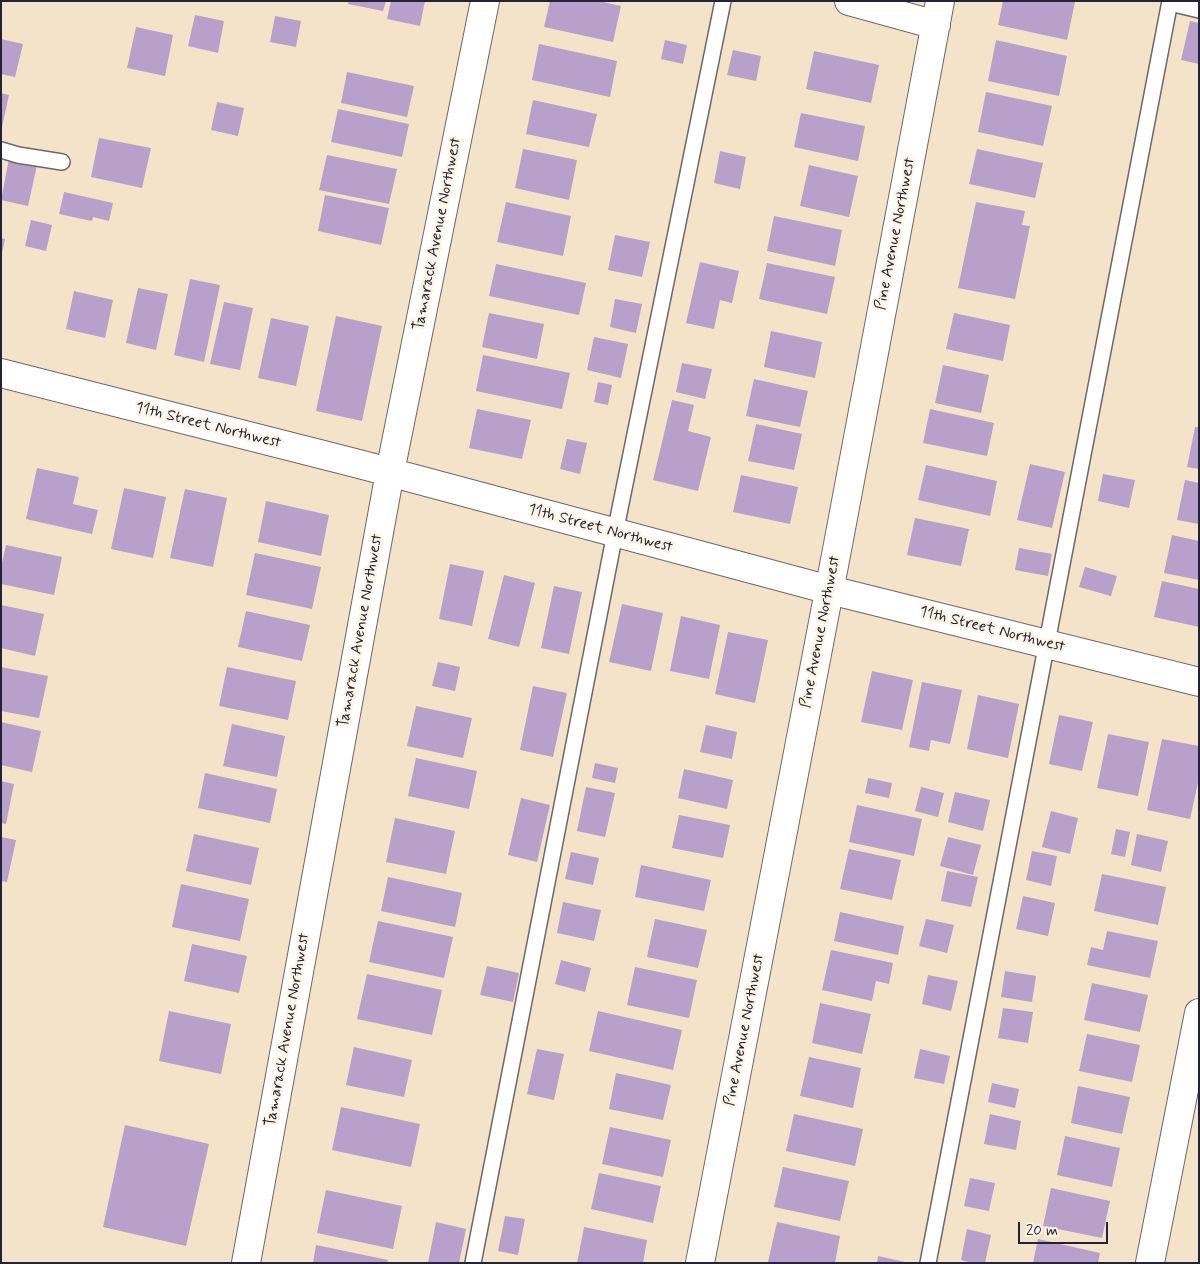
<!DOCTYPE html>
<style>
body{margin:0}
#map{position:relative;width:1200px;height:1264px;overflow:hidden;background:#f5e3c9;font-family:Mynerve,sans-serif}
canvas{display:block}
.frame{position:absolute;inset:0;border:2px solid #22223b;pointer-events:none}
.scale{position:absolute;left:1018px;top:1222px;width:90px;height:22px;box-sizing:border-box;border:2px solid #22223b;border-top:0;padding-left:6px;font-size:15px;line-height:18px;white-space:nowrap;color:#22223b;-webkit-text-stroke:4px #fcf5e5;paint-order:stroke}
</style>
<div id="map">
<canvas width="1200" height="1264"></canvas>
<div class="frame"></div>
<div class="scale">20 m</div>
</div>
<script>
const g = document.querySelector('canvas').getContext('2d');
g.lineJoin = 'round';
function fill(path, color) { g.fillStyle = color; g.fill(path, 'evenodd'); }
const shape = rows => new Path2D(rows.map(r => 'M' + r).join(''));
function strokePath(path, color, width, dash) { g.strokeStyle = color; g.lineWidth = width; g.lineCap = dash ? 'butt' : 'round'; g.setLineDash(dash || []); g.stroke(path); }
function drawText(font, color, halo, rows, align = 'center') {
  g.font = font + ' Mynerve,sans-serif'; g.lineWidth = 5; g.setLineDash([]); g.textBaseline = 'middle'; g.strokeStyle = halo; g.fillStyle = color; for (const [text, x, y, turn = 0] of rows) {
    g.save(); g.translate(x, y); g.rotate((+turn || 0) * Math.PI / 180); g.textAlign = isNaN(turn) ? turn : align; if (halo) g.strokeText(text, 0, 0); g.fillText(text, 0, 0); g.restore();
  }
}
fill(shape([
 [349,1,386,1,383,11,348,4],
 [391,1,425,1,420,26,387,19],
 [550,1,599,1,621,6,613,42,544,27],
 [1003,1,1075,2,1067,40,998,25],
 [195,15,224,21,218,53,188,46],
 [275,16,301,21,296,47,270,42],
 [1190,21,1199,23,1199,64,1181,60],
 [136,27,173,35,165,76,127,68],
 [1,39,23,44,15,77,1,74],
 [665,40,687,45,683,64,661,59],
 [996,40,1067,56,1059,96,988,81],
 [539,44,617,61,610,97,532,80],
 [733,50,761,56,756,81,727,75],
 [814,51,879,65,871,103,806,89],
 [347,72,414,86,407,117,341,103],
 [986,92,1052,106,1043,146,978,132],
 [1,93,9,95,2,127,1,127],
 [533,100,597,114,589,147,526,134],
 [217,102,244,108,238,136,211,130],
 [338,109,409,124,402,157,331,142],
 [801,113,865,126,858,161,794,147],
 [99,138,151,148,142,188,91,177],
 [523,149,577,160,569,200,515,188],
 [977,149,1043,163,1035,198,969,184],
 [720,151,746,157,740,189,714,183],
 [327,155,397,169,389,204,319,190],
 [9,159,37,165,28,206,1,200],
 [809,165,858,176,849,217,800,206],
 [64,192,113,203,109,221,93,217,92,221,59,214],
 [325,195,389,208,381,245,318,231],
 [506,202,571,216,563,256,497,242],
 [976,202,1025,211,1022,225,1030,226,1015,299,958,288],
 [774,216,842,230,835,266,767,251],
 [31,220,52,225,46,251,25,246],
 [615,235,650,242,642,277,608,270],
 [1,238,5,239,2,253,1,253],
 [700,262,739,271,732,303,720,300,714,329,686,323],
 [767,263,835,277,827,314,759,299],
 [496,264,586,283,579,315,489,296],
 [190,279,220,285,204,362,174,355],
 [138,288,168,294,156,350,126,343],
 [74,291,113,300,105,338,66,329],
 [615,299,642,304,636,333,610,327],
 [224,302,253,308,240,370,210,364],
 [489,313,544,324,537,359,482,347],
 [954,313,1010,325,1003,361,946,349],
 [336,316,382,326,362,421,316,411],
 [271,318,309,326,296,386,258,378],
 [771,331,822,342,815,378,764,367],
 [594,337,628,344,621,378,587,370],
 [483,355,570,373,562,409,476,391],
 [682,363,712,369,705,399,676,392],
 [943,365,989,375,981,413,935,403],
 [754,379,808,391,800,427,746,416],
 [598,382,612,385,608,405,594,402],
 [672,400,694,405,688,431,711,437,698,491,653,480],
 [477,409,531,420,522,459,469,448],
 [930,409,994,423,987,456,923,443],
 [756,424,802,434,794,470,748,461],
 [1195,427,1199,427,1199,469,1187,467],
 [567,439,587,443,580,474,560,469],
 [1030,464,1065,472,1052,528,1017,520],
 [926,465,997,481,990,516,918,500],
 [37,468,79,477,73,504,98,510,92,534,26,519],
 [1103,474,1135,480,1129,508,1098,501],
 [741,475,798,487,790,524,733,512],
 [1185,480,1199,483,1199,524,1177,520],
 [124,488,166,497,153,558,111,549],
 [185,489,227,498,213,567,170,558],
 [266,501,329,515,321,556,258,542],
 [915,518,969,529,961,566,907,555],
 [1172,535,1199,541,1199,580,1164,573],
 [6,545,62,557,54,595,1,584,1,567],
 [1019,548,1052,554,1048,576,1015,570],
 [255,553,321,567,312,609,246,595],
 [450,564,484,571,472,626,439,619],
 [1085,567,1117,576,1111,596,1079,587],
 [504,575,535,583,519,647,488,639],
 [1162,581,1199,589,1199,627,1154,617],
 [554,586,582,592,569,654,541,648],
 [622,604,663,613,651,671,609,662],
 [1,605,44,614,35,656,1,648],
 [246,611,310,625,302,661,238,647],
 [681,616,720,625,709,679,670,671],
 [728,632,768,640,755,703,715,694],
 [438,662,460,667,455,691,432,686],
 [1,667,48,676,39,718,1,711],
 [227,667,296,681,288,720,219,706],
 [872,671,913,680,902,730,861,722],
 [922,682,962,690,950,744,931,740,929,751,909,747],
 [533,686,567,693,553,757,520,750],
 [978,695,1019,704,1008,758,967,749],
 [416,706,472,718,463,758,407,746],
 [1059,715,1093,722,1082,771,1049,764],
 [1,722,41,731,32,772,1,765],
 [232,724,285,736,277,777,223,766],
 [706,725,737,732,732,759,700,752],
 [1108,734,1149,742,1138,796,1097,788],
 [1162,739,1199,746,1199,778,1190,819,1147,810],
 [416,758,477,771,469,809,408,796],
 [595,763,618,768,615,783,592,778],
 [684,769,733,780,727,809,678,798],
 [205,773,277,789,270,823,198,808],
 [868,778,892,783,889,798,865,793],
 [1,781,14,784,6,824,1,823],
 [586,787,615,793,605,837,577,831],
 [921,787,944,793,938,817,915,811],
 [955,792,990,800,983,831,948,822],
 [521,798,550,805,537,862,508,855],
 [857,805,922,819,914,856,849,842],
 [1051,811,1078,818,1070,854,1042,847],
 [679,815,730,825,723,858,672,848],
 [395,818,455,831,446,874,386,862],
 [1116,829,1130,832,1125,857,1111,854],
 [194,834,259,848,251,885,186,871],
 [1137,834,1168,841,1161,872,1131,865],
 [1,837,16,840,7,882,1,881],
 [948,837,981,845,973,875,940,866],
 [849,849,901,860,892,900,840,889],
 [1032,851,1057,856,1051,886,1026,880],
 [571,852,599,858,593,885,565,879],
 [641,865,711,880,704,911,635,897],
 [947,871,978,877,971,907,941,901],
 [1102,874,1166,887,1158,925,1094,911],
 [388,877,462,893,455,927,381,911],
 [181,884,249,899,240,941,172,927],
 [1023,896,1055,903,1048,936,1016,929],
 [563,902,601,910,594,941,557,933],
 [840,912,904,926,898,955,834,941],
 [655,919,707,930,698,968,647,957],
 [926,919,954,925,947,953,919,946],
 [378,921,453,937,444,978,369,962],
 [1107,931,1158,941,1150,978,1087,965,1091,947,1103,950],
 [192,944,247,956,239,993,184,981],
 [831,950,893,963,889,984,876,981,872,1001,822,990],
 [561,960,591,968,585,992,555,984],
 [487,966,519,973,513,1002,480,995],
 [635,967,697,980,689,1018,627,1005],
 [1005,971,1036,976,1032,1002,1001,997],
 [367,974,442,990,432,1035,357,1019],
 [928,975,958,981,951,1011,922,1004],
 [1092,983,1148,995,1140,1032,1084,1020],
 [820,1003,871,1014,862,1054,812,1043],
 [1003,1008,1033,1012,1028,1043,998,1038],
 [169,1011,231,1024,221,1074,159,1061],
 [598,1011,682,1030,673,1070,589,1051],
 [1087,1034,1140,1045,1132,1082,1079,1071],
 [354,1047,412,1060,404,1097,346,1085],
 [537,1049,564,1054,554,1100,527,1094],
 [920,1049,950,1056,944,1084,914,1078],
 [809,1057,861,1068,853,1108,800,1096],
 [616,1073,671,1085,663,1120,609,1109],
 [992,1083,1019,1089,1015,1108,988,1102],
 [1078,1086,1130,1097,1122,1134,1071,1123],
 [341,1107,420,1124,411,1167,332,1150],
 [794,1114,863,1129,855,1166,786,1151],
 [990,1114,1021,1121,1016,1150,984,1144],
 [125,1125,209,1144,186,1246,103,1227],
 [610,1127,671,1140,663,1177,602,1164],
 [1065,1136,1120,1148,1112,1187,1057,1175],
 [783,1167,849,1181,840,1221,774,1207],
 [599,1173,661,1186,653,1223,591,1209],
 [970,1178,995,1183,989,1211,964,1206],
 [1051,1188,1110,1201,1102,1238,1043,1226],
 [326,1190,402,1206,393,1249,317,1233],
 [505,1216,525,1219,518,1255,498,1251],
 [436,1222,466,1229,459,1263,428,1263],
 [777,1222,840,1236,835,1263,768,1262],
 [584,1227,647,1240,643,1263,577,1263],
 [967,1229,991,1235,985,1263,973,1263,961,1260],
 [1038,1239,1100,1253,1098,1263,1033,1263],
 [316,1245,388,1260,387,1263,313,1263],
 [878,1256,905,1262,905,1263,877,1263]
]), '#b8a0ca');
const service = shape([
 [1170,3,1199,10],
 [1,150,18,155,62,162],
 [473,1263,615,533,723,1],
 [928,1263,1170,1]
]);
const minor = shape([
 [849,1,936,25],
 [1,373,359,464,830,590,1199,682],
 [246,1263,390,472,485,1],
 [700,1263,836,555,940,1],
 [1150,1263,1199,1013]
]);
strokePath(service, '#6c666d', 18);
strokePath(minor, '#6c666d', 30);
strokePath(service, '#fff', 15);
strokePath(minor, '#fff', 28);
drawText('16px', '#22223b', '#fcf5e5', [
 ["Tamarack Avenue Northwest",438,234,-79],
 ["Pine Avenue Northwest",896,234,-79],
 ["11th Street Northwest",208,426,14],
 ["11th Street Northwest",600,529,15],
 ["11th Street Northwest",992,630,14],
 ["Tamarack Avenue Northwest",361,631,-80],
 ["Pine Avenue Northwest",821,632,-79],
 ["Tamarack Avenue Northwest",288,1030,-80],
 ["Pine Avenue Northwest",745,1030,-79]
]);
</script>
